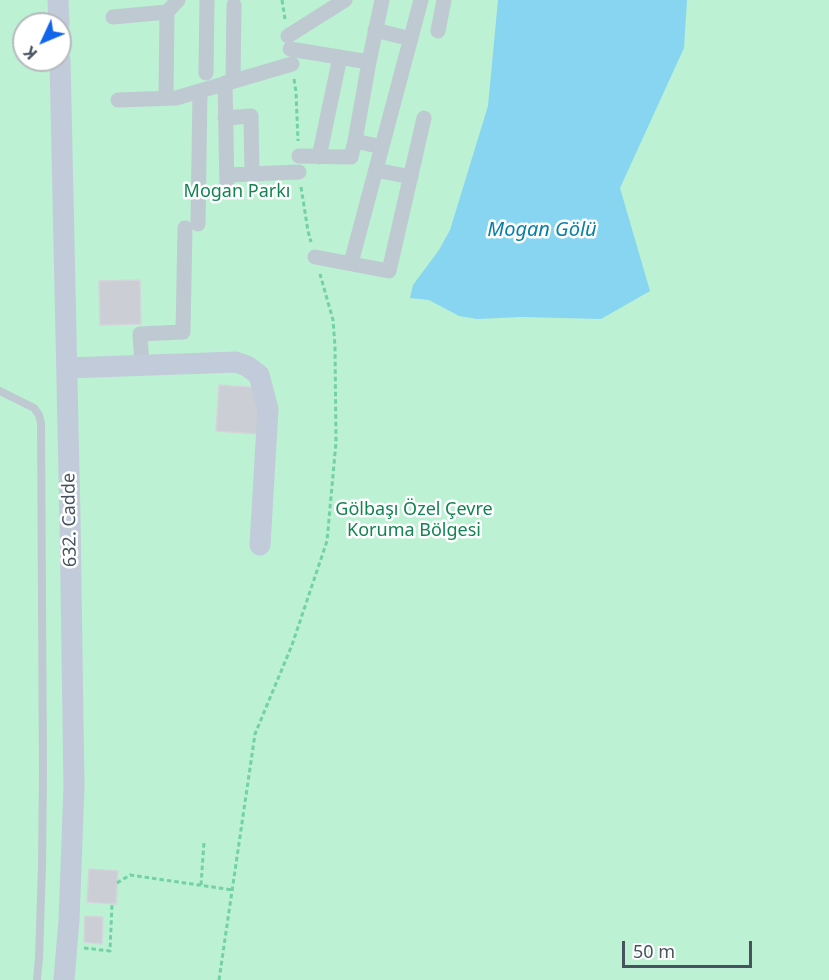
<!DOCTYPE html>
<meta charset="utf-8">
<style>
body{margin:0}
#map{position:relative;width:829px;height:980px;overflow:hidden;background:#f2efef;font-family:"Noto Sans",sans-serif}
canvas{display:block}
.north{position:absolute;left:12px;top:12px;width:60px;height:60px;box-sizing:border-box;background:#fff;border:2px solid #b5babf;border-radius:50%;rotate:226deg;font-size:16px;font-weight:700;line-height:24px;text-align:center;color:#46525e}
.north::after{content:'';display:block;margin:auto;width:21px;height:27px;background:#1065eb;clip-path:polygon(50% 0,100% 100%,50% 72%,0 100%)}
.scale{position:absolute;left:622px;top:941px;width:130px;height:27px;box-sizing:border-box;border:3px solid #46525e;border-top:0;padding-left:8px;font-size:18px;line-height:21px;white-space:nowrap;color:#46525e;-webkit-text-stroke:4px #fff;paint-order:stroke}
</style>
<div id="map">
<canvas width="829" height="980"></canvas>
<div class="north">K</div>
<div class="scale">50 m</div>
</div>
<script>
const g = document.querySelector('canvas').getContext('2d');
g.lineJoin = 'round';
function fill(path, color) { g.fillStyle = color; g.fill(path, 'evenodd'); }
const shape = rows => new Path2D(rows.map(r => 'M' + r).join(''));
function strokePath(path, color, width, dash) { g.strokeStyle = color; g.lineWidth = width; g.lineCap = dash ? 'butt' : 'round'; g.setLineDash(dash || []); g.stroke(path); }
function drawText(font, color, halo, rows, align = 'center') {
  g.font = font + ' "Noto Sans",sans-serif'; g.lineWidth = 5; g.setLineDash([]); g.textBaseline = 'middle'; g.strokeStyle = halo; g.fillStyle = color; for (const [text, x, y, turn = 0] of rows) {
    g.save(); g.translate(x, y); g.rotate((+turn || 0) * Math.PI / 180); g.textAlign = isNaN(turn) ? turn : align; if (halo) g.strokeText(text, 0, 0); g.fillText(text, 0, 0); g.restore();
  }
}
fill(shape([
 [0,0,829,0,829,980,0,980],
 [24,24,60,24,60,60,24,60]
]), '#bcf1d3');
fill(shape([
 [498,0,687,0,684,48,620,188,650,291,601,319,522,317,477,319,459,316,429,300,410,298,413,285,439,250,450,230,488,106]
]), '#87d5f0');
const building = shape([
 [140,280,141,324,100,325,99,281,140,280],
 [219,385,262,388,259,434,216,431,219,385],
 [89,869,118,871,116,904,87,902,89,869],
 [85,916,103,917,102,944,84,942,85,916]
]);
fill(building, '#cbced4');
strokePath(building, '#d3d5db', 1.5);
strokePath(shape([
 [282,0,285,19],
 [294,79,296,92,298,141],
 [301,187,308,231,311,242],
 [117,883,130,875,233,890],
 [201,885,204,842],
 [84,948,110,951,112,904],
 [219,980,255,734,292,645,327,541,336,442,335,347,333,320,320,274]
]), '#72d1a7', 3, [4.5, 3]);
strokePath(shape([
 [0,391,34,408,39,415,41,423,43,773,42,867,39,958,37,980]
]), '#bfc9d2', 8);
strokePath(shape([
 [113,17,167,12,178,0],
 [375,30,411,39],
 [438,31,444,0],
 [288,36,345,0],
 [290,49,369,62,382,0],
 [206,73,207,0],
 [233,81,234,5],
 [225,83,227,190],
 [166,98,167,12],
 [118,100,176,98,292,64],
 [225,118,251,116,252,174],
 [355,141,369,62],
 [299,156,351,157,355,141,382,147],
 [319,157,340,57],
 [376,170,411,177],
 [227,175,299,172],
 [198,224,200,91],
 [315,257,389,271,424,118],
 [351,263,421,0],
 [142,366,140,334,183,332,185,228]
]), '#bfc9d2', 15);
strokePath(shape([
 [58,0,59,24],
 [60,60,70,518,74,787,69,920,64,980],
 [67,368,236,362,247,366,259,375,268,409,260,545]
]), '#c1cbd9', 21);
drawText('18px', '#128451', '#fff', [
 ["Mogan Parkı",237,192],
 ["Gölbaşı Özel Çevre",414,510],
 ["Koruma Bölgesi",414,531]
]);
drawText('18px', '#46525e', '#fff', [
 ["632. Cadde",70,520,-91]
]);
drawText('italic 20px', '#067faa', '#fff', [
 ["Mogan Gölü",542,230]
]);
</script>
